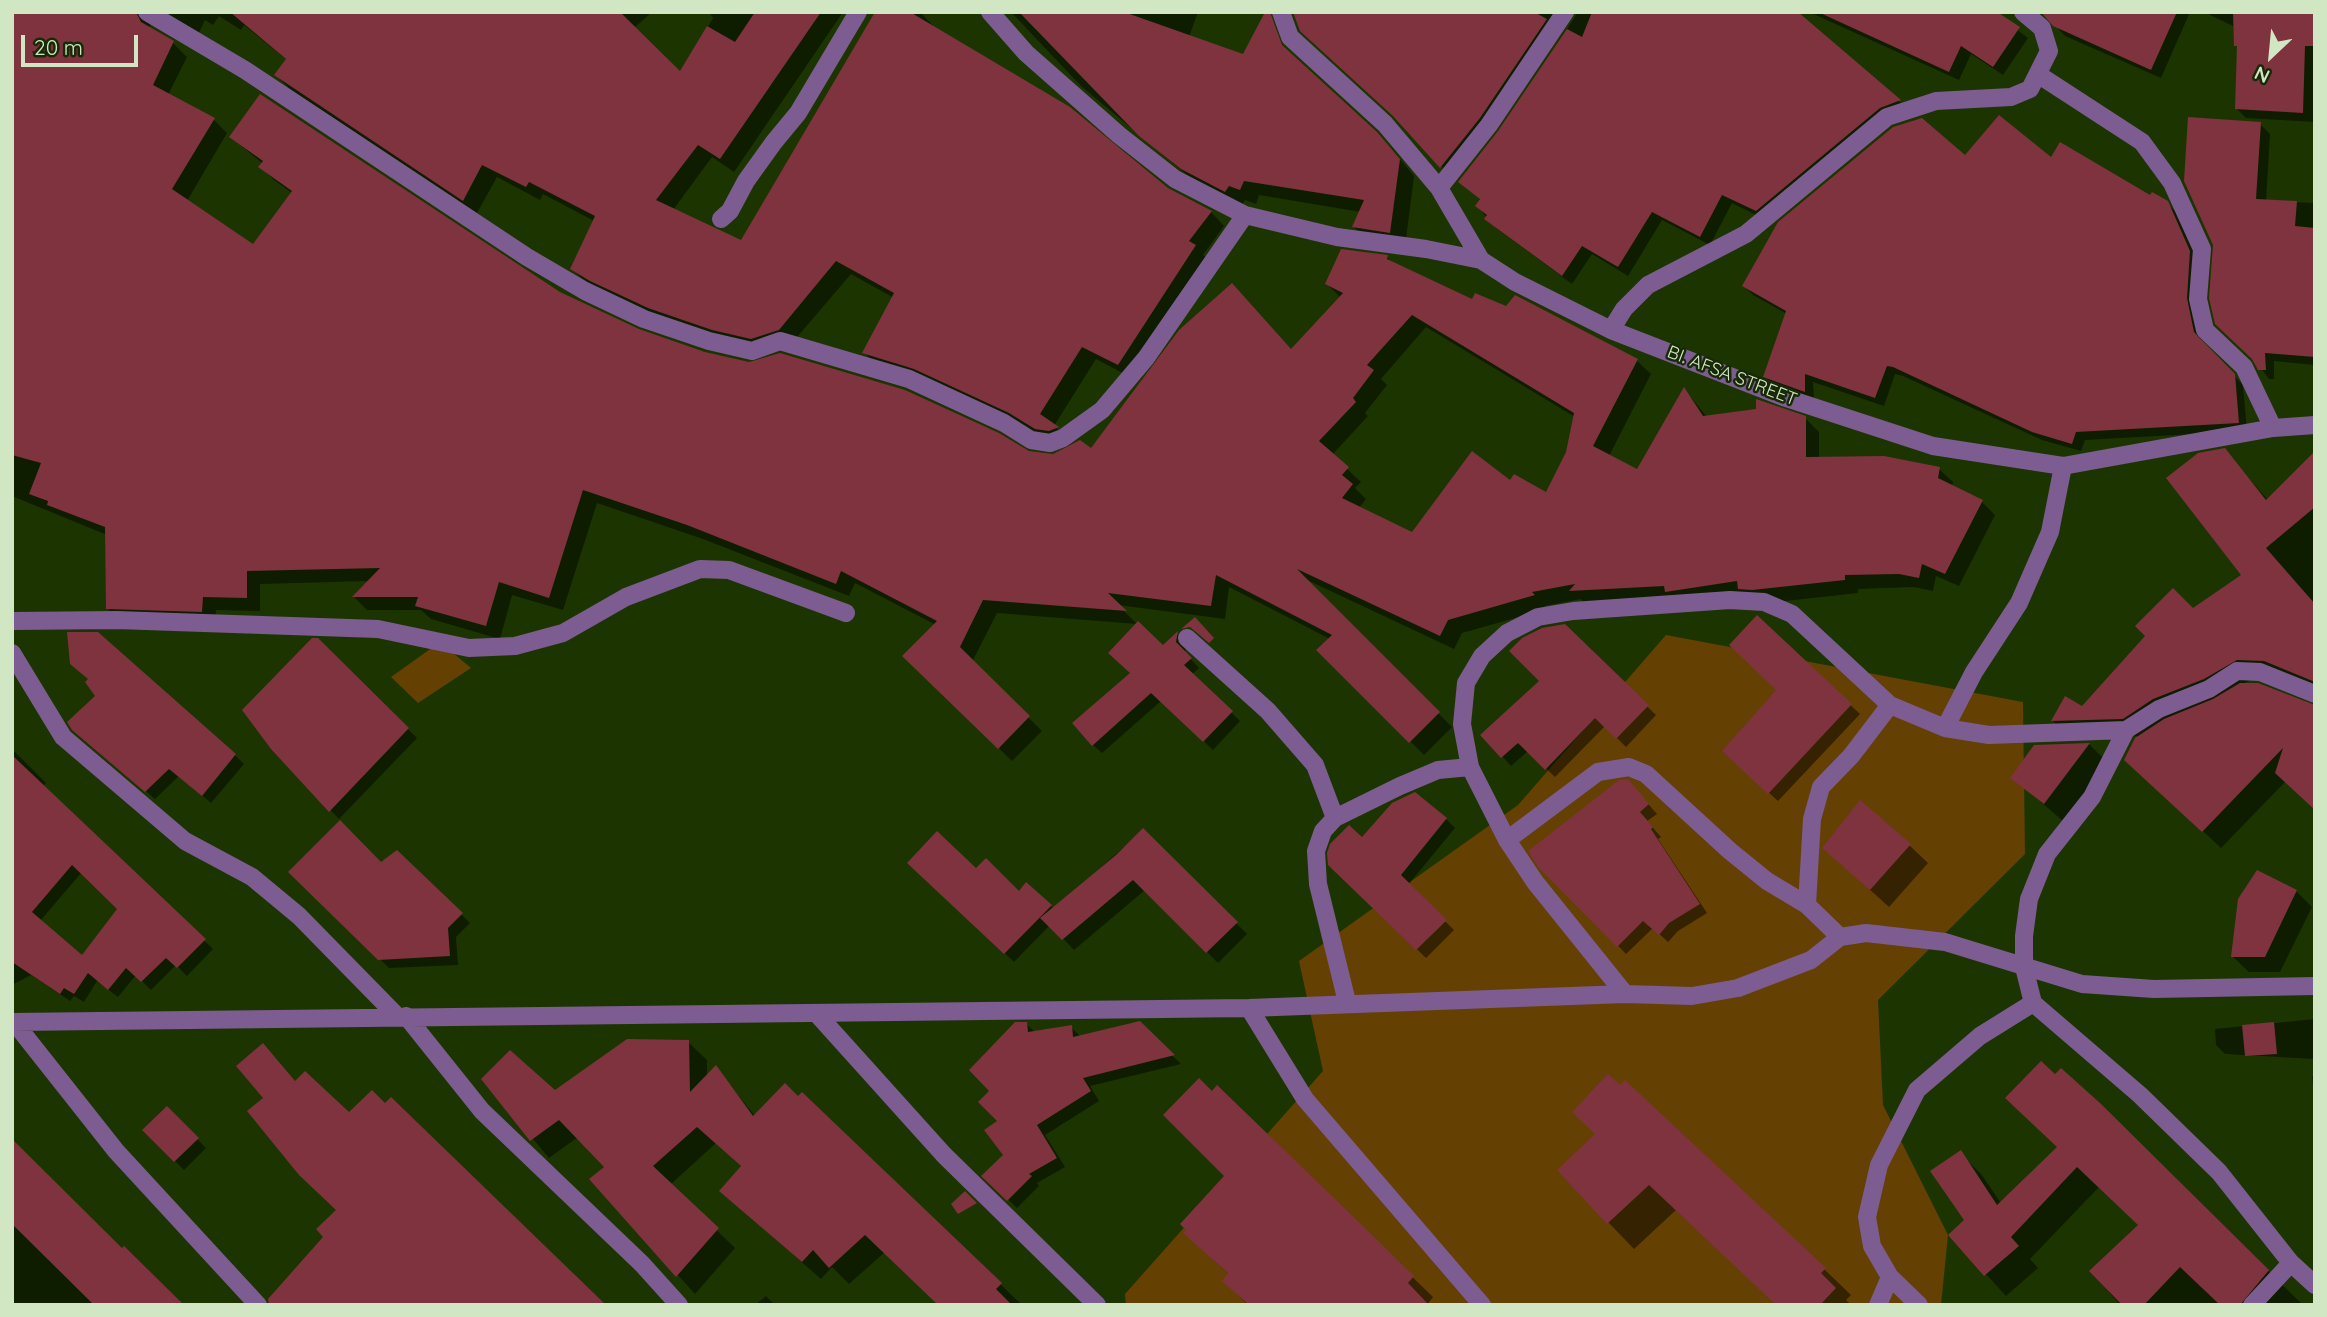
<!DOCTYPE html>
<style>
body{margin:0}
#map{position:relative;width:2327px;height:1317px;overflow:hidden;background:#1c3500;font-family:Quicksand,sans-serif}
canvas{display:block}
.frame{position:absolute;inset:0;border:14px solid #d1e6c3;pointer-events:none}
.north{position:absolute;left:2236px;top:21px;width:70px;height:70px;-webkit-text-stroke:5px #172906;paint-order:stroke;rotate:206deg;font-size:19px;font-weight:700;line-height:28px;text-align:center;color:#d1e6c3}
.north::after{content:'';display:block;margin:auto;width:24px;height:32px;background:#d1e6c3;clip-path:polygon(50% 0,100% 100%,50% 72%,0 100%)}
.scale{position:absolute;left:21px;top:35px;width:117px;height:32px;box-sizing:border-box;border:4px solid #d1e6c3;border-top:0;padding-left:9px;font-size:21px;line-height:24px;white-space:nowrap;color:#d1e6c3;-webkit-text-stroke:5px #172906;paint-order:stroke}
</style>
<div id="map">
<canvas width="2327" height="1317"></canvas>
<div class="frame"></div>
<div class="north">N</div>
<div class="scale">20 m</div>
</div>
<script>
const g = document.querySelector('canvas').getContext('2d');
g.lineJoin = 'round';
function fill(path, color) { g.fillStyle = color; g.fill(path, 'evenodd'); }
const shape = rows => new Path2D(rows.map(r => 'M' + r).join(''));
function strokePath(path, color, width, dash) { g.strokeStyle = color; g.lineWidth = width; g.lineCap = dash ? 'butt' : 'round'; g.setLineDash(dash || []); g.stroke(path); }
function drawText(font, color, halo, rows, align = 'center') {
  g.font = font + ' Quicksand,sans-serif'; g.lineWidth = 5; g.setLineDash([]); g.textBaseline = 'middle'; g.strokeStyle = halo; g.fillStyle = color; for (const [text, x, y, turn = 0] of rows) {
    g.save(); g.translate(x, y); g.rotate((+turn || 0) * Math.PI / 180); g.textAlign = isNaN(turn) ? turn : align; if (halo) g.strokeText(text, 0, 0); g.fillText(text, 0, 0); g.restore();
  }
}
fill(shape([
 [1666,635,2023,702,2025,854,1878,1000,1883,1105,1948,1235,1941,1305,1126,1305,1125,1294,1323,1071,1299,961,1518,805],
 [440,642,471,668,418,703,391,677]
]), '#644003');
fill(shape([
 [12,12,652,12,634,28,680,74,713,18,709,12,843,12,734,172,712,157,673,210,742,242,877,12,920,12,938,31,1167,189,1211,212,1224,226,1203,255,1209,260,1132,378,1096,359,1054,426,1071,441,1063,444,878,367,865,353,894,298,851,274,792,343,766,352,664,322,586,282,572,269,594,221,543,194,540,200,497,177,477,213,290,89,276,75,287,60,244,25,241,30,219,16,213,25,205,20,199,33,150,21,150,28,173,43,187,57,168,95,214,120,227,133,187,201,253,246,292,193,274,180,261,167,263,164,231,137,638,331,1025,452,1049,456,1092,450,1292,351,1341,298,1327,284,1387,257,1393,264,1473,301,1637,361,1651,374,1609,456,1638,472,1685,390,1707,417,1805,418,1819,432,1819,458,1939,469,1953,482,1952,487,1982,502,1995,515,1959,586,1936,576,1933,591,1914,587,1858,589,1858,593,1767,603,1585,604,1581,599,1544,606,1547,609,1462,633,1454,649,1305,579,1452,727,1424,755,1319,650,1330,639,1229,587,1225,619,1118,605,1137,624,997,613,972,662,1042,731,1012,761,905,656,936,625,855,583,849,596,703,539,597,503,563,610,512,595,500,639,431,619,421,610,367,610,354,597,369,581,260,584,260,611,216,610,215,625,121,622,107,608,107,535,12,496],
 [1426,327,1575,417,1568,452,1547,495,1511,483,1413,534,1359,508,1366,499,1355,488,1361,482,1332,455,1368,416,1365,413,1387,385,1381,379],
 [1011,12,1198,12,1189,37,1392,149,1414,176,1405,247,1369,242,1354,227,1361,212,1259,195,1256,204,1245,200,1241,206,1198,184,1081,86],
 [1295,12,1570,12,1451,176],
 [1578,12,1797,12,1909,110,1766,220,1732,203,1710,245,1662,220,1628,276,1592,254,1572,284,1496,228,1477,206,1500,132],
 [1809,12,1994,12,2028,38,2003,75,1971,54,1959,80],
 [2043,12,2190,12,2161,78,2065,36],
 [2204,12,2315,12,2315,122,2246,118,2237,109,2239,49,2236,45,2235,27],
 [2260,124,2270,134,2266,201,2315,203,2315,365,2274,361,2274,379,2269,379,2254,359,2217,323],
 [1965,157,2052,160,2167,203,2176,212,2199,261,2195,309,2202,343,2243,385,2247,431,2085,440,2081,451,2042,440,1903,376,1895,374,1884,406,1813,382,1814,400,1774,385,1765,377,1787,314,1753,295,1744,286],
 [2224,450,2268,500,2315,453,2315,691,2256,677,2243,684,2311,707,2286,781,2221,848,2126,759,2138,736,2071,739,2053,721,2065,698,2082,708,2193,610,2243,575],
 [1757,617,1860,714,1778,801,1733,760,1779,690],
 [1564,626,1656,715,1626,747,1605,726,1555,777,1528,751,1511,766,1483,735,1541,681],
 [1178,634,1186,642,1185,653,1199,668,1192,674,1240,721,1213,750,1161,701,1102,753,1093,745,1163,647],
 [318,640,417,738,339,819,272,748],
 [89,680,235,755,244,764,211,803,179,776,155,799,83,738,97,696],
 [2089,744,2107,762,2063,821,2012,777,2035,746],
 [12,749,46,783,43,786,213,949,187,976,176,965,151,990,136,975,118,997,97,981,84,1002,74,996,70,1001,31,975,12,985],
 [82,872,119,909,82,957,40,921],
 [1628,781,1657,814,1647,821,1661,837,1658,839,1707,913,1678,931,1668,942,1653,928,1626,954,1540,865],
 [1446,819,1455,828,1408,885,1454,930,1426,958,1330,864,1362,840],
 [1143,830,1247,934,1218,963,1145,890,1074,950,1050,925,1014,962,910,863,976,871,1019,893,1026,885,1054,909],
 [1909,845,1928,863,1889,907,1824,848],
 [397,852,470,923,456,937,458,965,389,968,291,872,381,865],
 [2296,891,2312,907,2280,972,2249,972,2233,957,2241,896],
 [2315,1019,2315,1059,2225,1054,2216,1045,2215,1029],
 [1139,1023,1181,1064,1090,1086,1099,1101,1045,1135,1065,1167,1037,1183,1039,1186,1017,1208,984,1176,1006,1155,992,1091,1026,1024,1035,1032,1071,1027,1080,1036],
 [688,1042,707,1060,707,1077,716,1068,755,1116,839,1129,1022,1305,940,1305,885,1252,849,1284,832,1267,821,1279,721,1191,742,1167,716,1143,670,1185,735,1248,695,1294,592,1180,606,1167,578,1137,549,1158,483,1079,555,1092],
 [2061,1070,2303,1305,2120,1305,2091,1271,2140,1226,2099,1187,2030,1259,2038,1268,2006,1296,1950,1235,1967,1220,1960,1153,1981,1174,2001,1203,2059,1147,2055,1077],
 [2312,1076,2315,1077,2315,1102],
 [1217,1088,1433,1297,1427,1305,1248,1305,1224,1281,1230,1275,1185,1233,1226,1176,1212,1094],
 [167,1108,206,1148,184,1170,144,1130],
 [1597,1134,1772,1219,1851,1295,1846,1300,1851,1305,1778,1305,1676,1210,1634,1249,1608,1222],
 [12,1142,181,1305,12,1305],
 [766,1296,775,1305,755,1305]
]), '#0007');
fill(shape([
 [12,12,136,12,141,22,174,41,153,85,215,118,172,189,253,244,292,191,258,167,263,161,229,137,260,94,560,292,639,329,705,352,749,362,780,353,905,390,999,433,1029,451,1053,454,1080,440,1091,448,1179,330,1232,283,1291,349,1343,293,1325,284,1341,249,1388,255,1387,259,1472,299,1475,293,1506,306,1515,295,1638,359,1593,446,1637,469,1684,387,1703,416,1756,409,1756,399,1806,416,1806,457,1884,456,1940,467,1938,478,1983,500,1945,574,1922,564,1919,578,1899,574,1845,575,1845,580,1752,590,1738,589,1737,581,1665,592,1664,586,1569,591,1575,584,1532,592,1535,595,1448,620,1440,636,1297,569,1440,712,1409,743,1316,650,1332,635,1216,575,1211,606,1108,593,1127,611,983,600,960,647,1030,716,998,749,902,656,937,621,841,571,836,584,687,525,583,490,549,598,499,582,486,626,415,606,418,597,352,597,380,568,247,571,247,598,203,597,202,612,106,609,105,527,47,505,48,501,29,494,41,463,12,455],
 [1412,315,1574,413,1566,452,1546,492,1514,474,1510,480,1472,451,1412,532,1342,498,1353,484,1342,475,1349,467,1319,441,1356,402,1353,398,1374,370,1367,365],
 [230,12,620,12,680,71,707,26,735,42,755,12,821,12,720,159,698,145,656,200,741,240,875,12,910,12,1070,107,1168,188,1212,211,1189,241,1196,245,1118,365,1082,347,1040,414,1059,427,1049,431,1035,429,1009,413,914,369,862,353,894,293,836,261,779,330,751,339,712,330,648,308,590,281,570,269,595,216,529,182,526,187,482,165,463,201,274,75,286,59],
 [1019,12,1124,12,1243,54,1265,12,1270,12,1282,45,1377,132,1400,159,1390,233,1352,227,1364,200,1244,181,1240,190,1229,186,1225,192,1181,169,1139,136],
 [1293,12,1534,12,1547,19,1480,118,1440,168,1393,116,1300,31],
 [1592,12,1798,12,1901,100,1880,108,1756,211,1722,195,1700,237,1652,212,1618,267,1582,246,1562,276,1484,219,1487,215,1475,206,1480,199,1458,182,1498,131,1567,29,1582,37],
 [1818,12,1997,12,2020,27,1993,67,1961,46,1949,72],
 [2041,12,2177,12,2151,70,2053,26],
 [2233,12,2315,12,2315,46,2305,46,2303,113,2235,109,2237,46,2234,46],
 [1999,115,2051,157,2060,142,2150,195,2152,192,2168,201,2190,251,2187,298,2194,332,2235,374,2239,423,2076,432,2072,444,2032,432,1893,367,1887,366,1875,398,1805,374,1805,392,1763,377,1786,311,1742,286,1778,222,1893,127,1922,118,1965,155],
 [2188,117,2261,122,2256,199,2297,201,2295,226,2315,228,2315,357,2265,353,2266,370,2258,370,2252,359,2215,324,2209,298,2213,245,2184,181],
 [2225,448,2266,500,2315,451,2315,507,2266,548,2315,604,2315,682,2264,661,2237,660,2204,679,2153,699,2123,719,2051,721,2065,696,2082,706,2145,636,2135,626,2173,588,2193,608,2241,575,2166,478,2198,453],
 [1757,615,1852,704,1768,794,1722,751,1776,690,1729,645],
 [1195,617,1214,638,1209,643,1190,627,1181,629],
 [1138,621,1163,645,1178,631,1176,642,1192,658,1184,665,1233,711,1203,742,1151,693,1092,746,1072,723,1130,673,1108,653],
 [1565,624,1649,705,1616,739,1595,718,1545,770,1518,743,1501,758,1480,735,1539,681,1509,651,1522,638,1542,628],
 [67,632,98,632,236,754,202,796,169,769,145,792,72,730,67,722,95,696,85,682,88,679,70,664],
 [312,638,318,638,409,728,329,812,271,749,242,710],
 [2240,683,2258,683,2315,705,2315,810,2275,773,2283,748,2202,832,2124,760,2135,738,2164,719,2213,699],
 [2090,743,2044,804,2010,778,2034,745],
 [12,755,206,939,177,968,166,958,141,982,126,968,108,990,88,973,74,994,64,988,60,994,12,962],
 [72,865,117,909,82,955,32,912],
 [1628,779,1649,804,1640,812,1653,827,1651,829,1700,904,1669,923,1659,935,1643,921,1617,947,1538,867,1528,851,1619,780],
 [1415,792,1447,818,1401,875,1447,920,1416,950,1328,865,1327,853,1330,844,1349,825,1362,837,1392,803],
 [1860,800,1911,844,1870,890,1822,848],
 [340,820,381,862,397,850,463,913,448,928,450,956,378,960,288,872],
 [1143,828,1238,922,1206,953,1133,880,1062,940,1040,918,1116,855],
 [937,831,976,868,986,858,1019,891,1026,882,1052,905,1004,954,907,863],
 [2257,870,2297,890,2265,957,2231,957,2238,899],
 [1140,1021,1175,1055,1083,1078,1091,1091,1037,1125,1057,1158,1029,1174,1032,1176,1007,1201,981,1176,1003,1155,984,1130,997,1121,978,1102,989,1091,969,1070,1015,1022,1027,1022,1028,1032,1072,1025,1073,1037],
 [2274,1022,2277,1054,2245,1056,2242,1025],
 [627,1039,689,1040,690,1092,716,1065,753,1116,785,1083,798,1096,802,1092,1002,1283,996,1289,1012,1305,938,1305,865,1235,829,1268,813,1250,802,1262,719,1191,741,1166,697,1127,653,1166,719,1228,676,1277,589,1179,604,1167,559,1120,530,1141,481,1079,510,1050,555,1090],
 [263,1043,295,1081,305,1071,349,1112,372,1090,385,1103,391,1097,606,1305,269,1305,268,1299,323,1237,316,1229,336,1210,299,1175,247,1111,263,1098,236,1066],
 [2041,1061,2055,1074,2061,1068,2101,1104,2269,1270,2240,1305,2220,1305,2180,1267,2144,1305,2122,1305,2089,1271,2138,1225,2077,1167,2011,1237,2019,1246,1984,1276,1948,1235,1964,1220,1930,1171,1961,1150,1997,1205,2057,1147,2005,1098],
 [1608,1074,1620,1085,1625,1080,1826,1268,1821,1273,1836,1288,1820,1305,1776,1305,1649,1185,1607,1224,1557,1170,1595,1134,1572,1112],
 [1199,1078,1212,1091,1217,1085,1365,1228,1414,1276,1408,1283,1429,1305,1249,1305,1222,1281,1228,1273,1183,1233,1186,1230,1180,1224,1224,1176,1163,1115],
 [167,1106,199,1138,174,1162,142,1130],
 [12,1139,122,1248,124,1246,184,1305,94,1305,12,1224],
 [965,1191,977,1203,958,1214,951,1204]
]), '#7e333f');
strokePath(shape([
 [147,12,245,70,527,257,585,291,644,319,709,341,752,351,780,341,909,379,1004,423,1031,440,1050,443,1063,438,1102,410,1146,358,1245,215],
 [990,12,1026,53,1119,135,1175,179,1245,215,1337,237,1426,249,1481,260],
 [1281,12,1290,37,1385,124,1439,188,1481,260,1515,282,1611,330,1786,398,1933,446,2063,466,2273,428,2315,425],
 [2039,75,2142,142,2172,183,2202,249,2198,299,2205,330,2244,367,2273,428],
 [1439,188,1489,125,1565,12],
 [721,219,730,211,746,181,774,142,798,113,858,12],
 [1611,330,1624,309,1648,285,1746,234,1887,117,1936,101,2011,97,2030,89,2049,51,2042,28,2023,12],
 [12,621,117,620,378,629,469,648,515,646,563,633,626,597,700,569,729,570,846,613],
 [1187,638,1268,711,1315,765,1335,818],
 [12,653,63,737,185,841,252,877,299,916,398,1017],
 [2315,694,2260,672,2237,671,2209,689,2159,709,2126,730,2092,797,2047,854,2029,899,2024,936,2024,967,2033,1003,2140,1095,2219,1172,2291,1263,2315,1285],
 [1945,728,1974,672,2019,603,2050,532,2063,466],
 [1507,840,1598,772,1629,767,1646,774,1730,851,1767,881,1807,905,1840,937],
 [1807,905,1812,819,1821,787,1851,756,1890,705],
 [1625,994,1535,882,1507,840,1470,767,1462,724,1466,683,1482,656,1507,633,1538,617,1573,611,1730,600,1764,602,1792,614,1890,705,1945,728,1989,735,2126,730],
 [1347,1002,1318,884,1316,851,1323,831,1335,818,1400,786,1438,770,1470,767],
 [1249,1008,1305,1099,1482,1305],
 [817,1014,944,1155,1097,1305],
 [406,1016,482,1111,642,1264,679,1305],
 [12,1022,1249,1008,1625,994,1692,996,1738,988,1811,960,1840,937,1866,933,1945,942,2082,984,2154,989,2315,986],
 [14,1022,116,1151,258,1305],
 [1878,1305,1890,1277],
 [1919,1305,1890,1277,1872,1246,1867,1217,1879,1165,1917,1090,1980,1036,2033,1003],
 [2252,1305,2291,1263]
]), '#7d5c91', 18);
drawText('18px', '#d1e6c3', '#172906', [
 ["BI. AFSA STREET",1732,376,21]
]);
</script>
